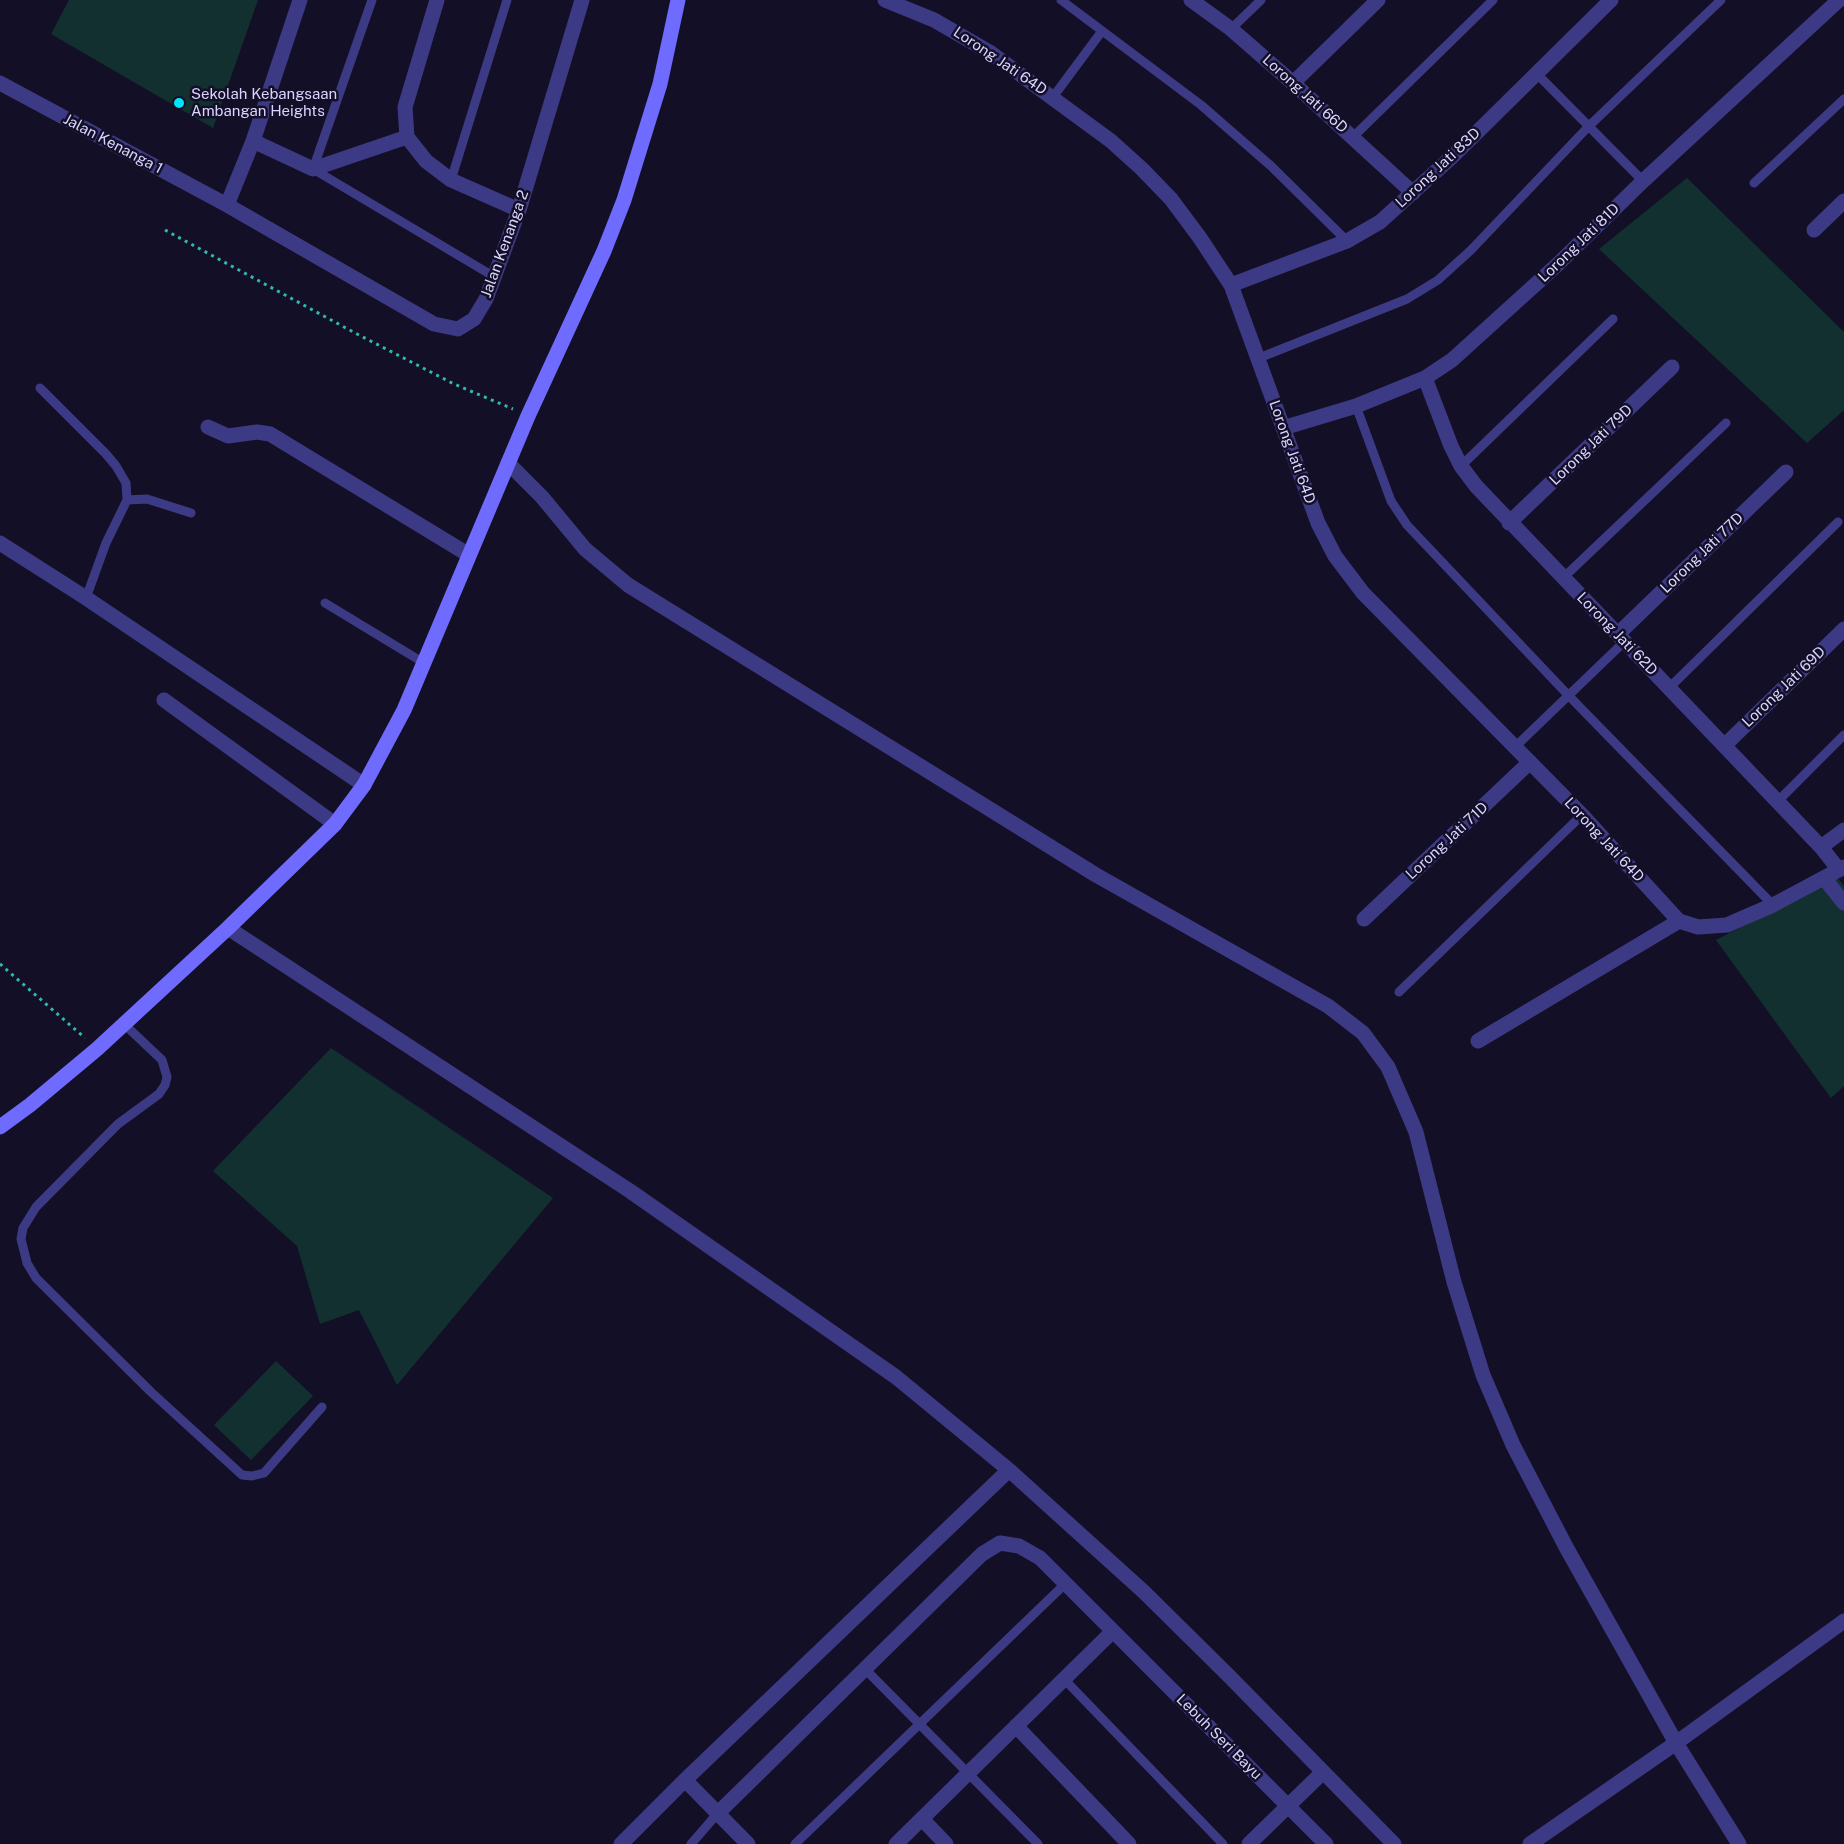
<!DOCTYPE html>
<style>
body{margin:0}
canvas{display:block;background:#130f26}
</style>
<canvas width="1844" height="1844"></canvas>
<script>
const g = document.querySelector('canvas').getContext('2d');
g.lineJoin = 'round';
function fill(path, color) { g.fillStyle = color; g.fill(path, 'evenodd'); }
const shape = rows => new Path2D(rows.map(r => 'M' + r).join(''));
function strokePath(path, color, width, dash) { g.strokeStyle = color; g.lineWidth = width; g.lineCap = dash ? 'butt' : 'round'; g.setLineDash(dash || []); g.stroke(path); }
function drawText(font, color, halo, rows, align = 'center') {
  g.font = font + ' "Public Sans",sans-serif'; g.lineWidth = 5; g.setLineDash([]); g.textBaseline = 'middle'; g.strokeStyle = halo; g.fillStyle = color; for (const [text, x, y, turn = 0] of rows) {
    g.save(); g.translate(x, y); g.rotate((+turn || 0) * Math.PI / 180); g.textAlign = isNaN(turn) ? turn : align; if (halo) g.strokeText(text, 0, 0); g.fillText(text, 0, 0); g.restore();
  }
}
fill(shape([
 [69,0,258,0,213,128,51,34],
 [1687,178,1844,332,1844,410,1807,443,1599,249],
 [1838,878,1844,886,1844,1086,1831,1098,1716,940],
 [331,1048,553,1198,397,1385,359,1310,320,1324,297,1246,213,1171],
 [276,1361,313,1396,251,1460,214,1425]
]), '#12302f');
strokePath(shape([
 [165,230,357,334,454,384,513,409],
 [0,964,85,1038]
]), '#2fb8b0', 3, [3, 4.5]);
strokePath(shape([
 [372,0,313,169,493,276],
 [1061,0,1201,105,1271,166,1347,241],
 [1231,29,1261,0],
 [1536,73,1643,181],
 [1053,97,1102,31],
 [1353,137,1493,0],
 [451,180,507,0],
 [1754,183,1844,99],
 [1259,358,1407,299,1438,280,1471,250,1589,126,1721,0],
 [40,388,106,454,116,466,126,483,127,500,106,543,86,598],
 [1356,406,1391,501,1407,525,1568,695,1773,905],
 [1461,466,1613,319],
 [127,500,147,499,191,513],
 [1563,578,1726,423],
 [325,603,424,663],
 [1669,688,1838,522],
 [1515,747,1624,642],
 [1778,801,1844,735],
 [1399,992,1582,815],
 [124,1024,162,1060,167,1077,165,1085,159,1094,118,1124,36,1207,23,1228,21,1239,27,1263,36,1278,151,1392,242,1475,252,1476,264,1473,322,1407],
 [865,1669,1038,1844],
 [1064,1679,1223,1844],
 [691,1844,718,1813],
 [795,1844,1066,1583]
]), '#3d3a85', 9);
strokePath(shape([
 [437,0,405,107,407,137,426,161,451,180,519,210],
 [885,0,934,20,991,53,1111,141,1142,169,1171,199,1200,238,1231,285,1318,523,1335,556,1363,593,1582,815,1679,921,1698,927,1727,925,1773,905,1844,867],
 [1191,0,1231,29,1293,83,1413,193],
 [0,83,227,205,434,324,458,329,474,319,486,299,519,210,582,0],
 [1293,83,1378,0],
 [253,141,313,169,407,137],
 [227,205,253,141,300,0],
 [1814,230,1844,201],
 [1231,285,1347,241,1380,222,1454,155,1611,0],
 [1425,378,1451,446,1461,466,1476,486,1821,847,1839,870],
 [208,427,228,436,257,432,270,434,469,555],
 [1283,428,1356,406,1388,393,1425,378,1452,360,1558,264,1643,181,1839,0],
 [508,463,542,497,585,549,628,585,1096,875,1328,1006,1363,1033,1388,1067,1416,1132,1454,1282,1483,1375,1513,1445,1566,1547,1676,1743,1739,1844],
 [1509,523,1672,367],
 [0,543,86,598,364,785],
 [1618,634,1786,472],
 [164,700,335,824],
 [1725,745,1844,629],
 [1821,847,1844,830],
 [1824,878,1844,903],
 [1364,919,1530,762],
 [228,928,630,1191,896,1377,1009,1470,1144,1592,1229,1676,1394,1844],
 [1478,1041,1679,921],
 [1016,1726,1129,1844],
 [685,1780,748,1844],
 [718,1813,982,1554,1000,1543,1019,1546,1040,1558,1326,1844],
 [922,1819,946,1844],
 [621,1844,685,1780,1009,1470],
 [896,1844,1113,1631],
 [1249,1844,1323,1772],
 [1530,1844,1676,1743,1844,1621]
]), '#3d3a85', 15);
strokePath(shape([
 [0,1127,30,1105,97,1049,228,928,335,824,364,785,404,710,528,416,604,251,624,200,660,84,678,0]
]), '#6f6bff', 15);
for (const [x, y, r, color] of [
 [179,103,6,"#00e5ff"]
]) { const dot = new Path2D(); dot.arc(x, y, r, 0, 2 * Math.PI); g.fillStyle = color; g.fill(dot); strokePath(dot, '#130f26', 2); }
drawText('15px', '#d9d4ff', '#130f26', [
 ["Lorong Jati 64D",1000,61,34],
 ["Lorong Jati 66D",1305,94,42],
 ["Jalan Kenanga 1",113,144,28],
 ["Lorong Jati 83D",1438,168,-43],
 ["Lorong Jati 81D",1579,243,-44],
 ["Jalan Kenanga 2",505,244,-70],
 ["Lorong Jati 79D",1591,445,-44],
 ["Lorong Jati 64D",1292,452,70],
 ["Lorong Jati 77D",1702,553,-44],
 ["Lorong Jati 62D",1617,634,46],
 ["Lorong Jati 69D",1784,687,-44],
 ["Lorong Jati 64D",1604,840,47],
 ["Lorong Jati 71D",1447,841,-43],
 ["Lebuh Seri Bayu",1219,1737,45]
]);
drawText('15px', '#d9d4ff', '#130f26', [
 ["Sekolah Kebangsaan",191,94],
 ["Ambangan Heights",191,111]
], 'left');
</script>
